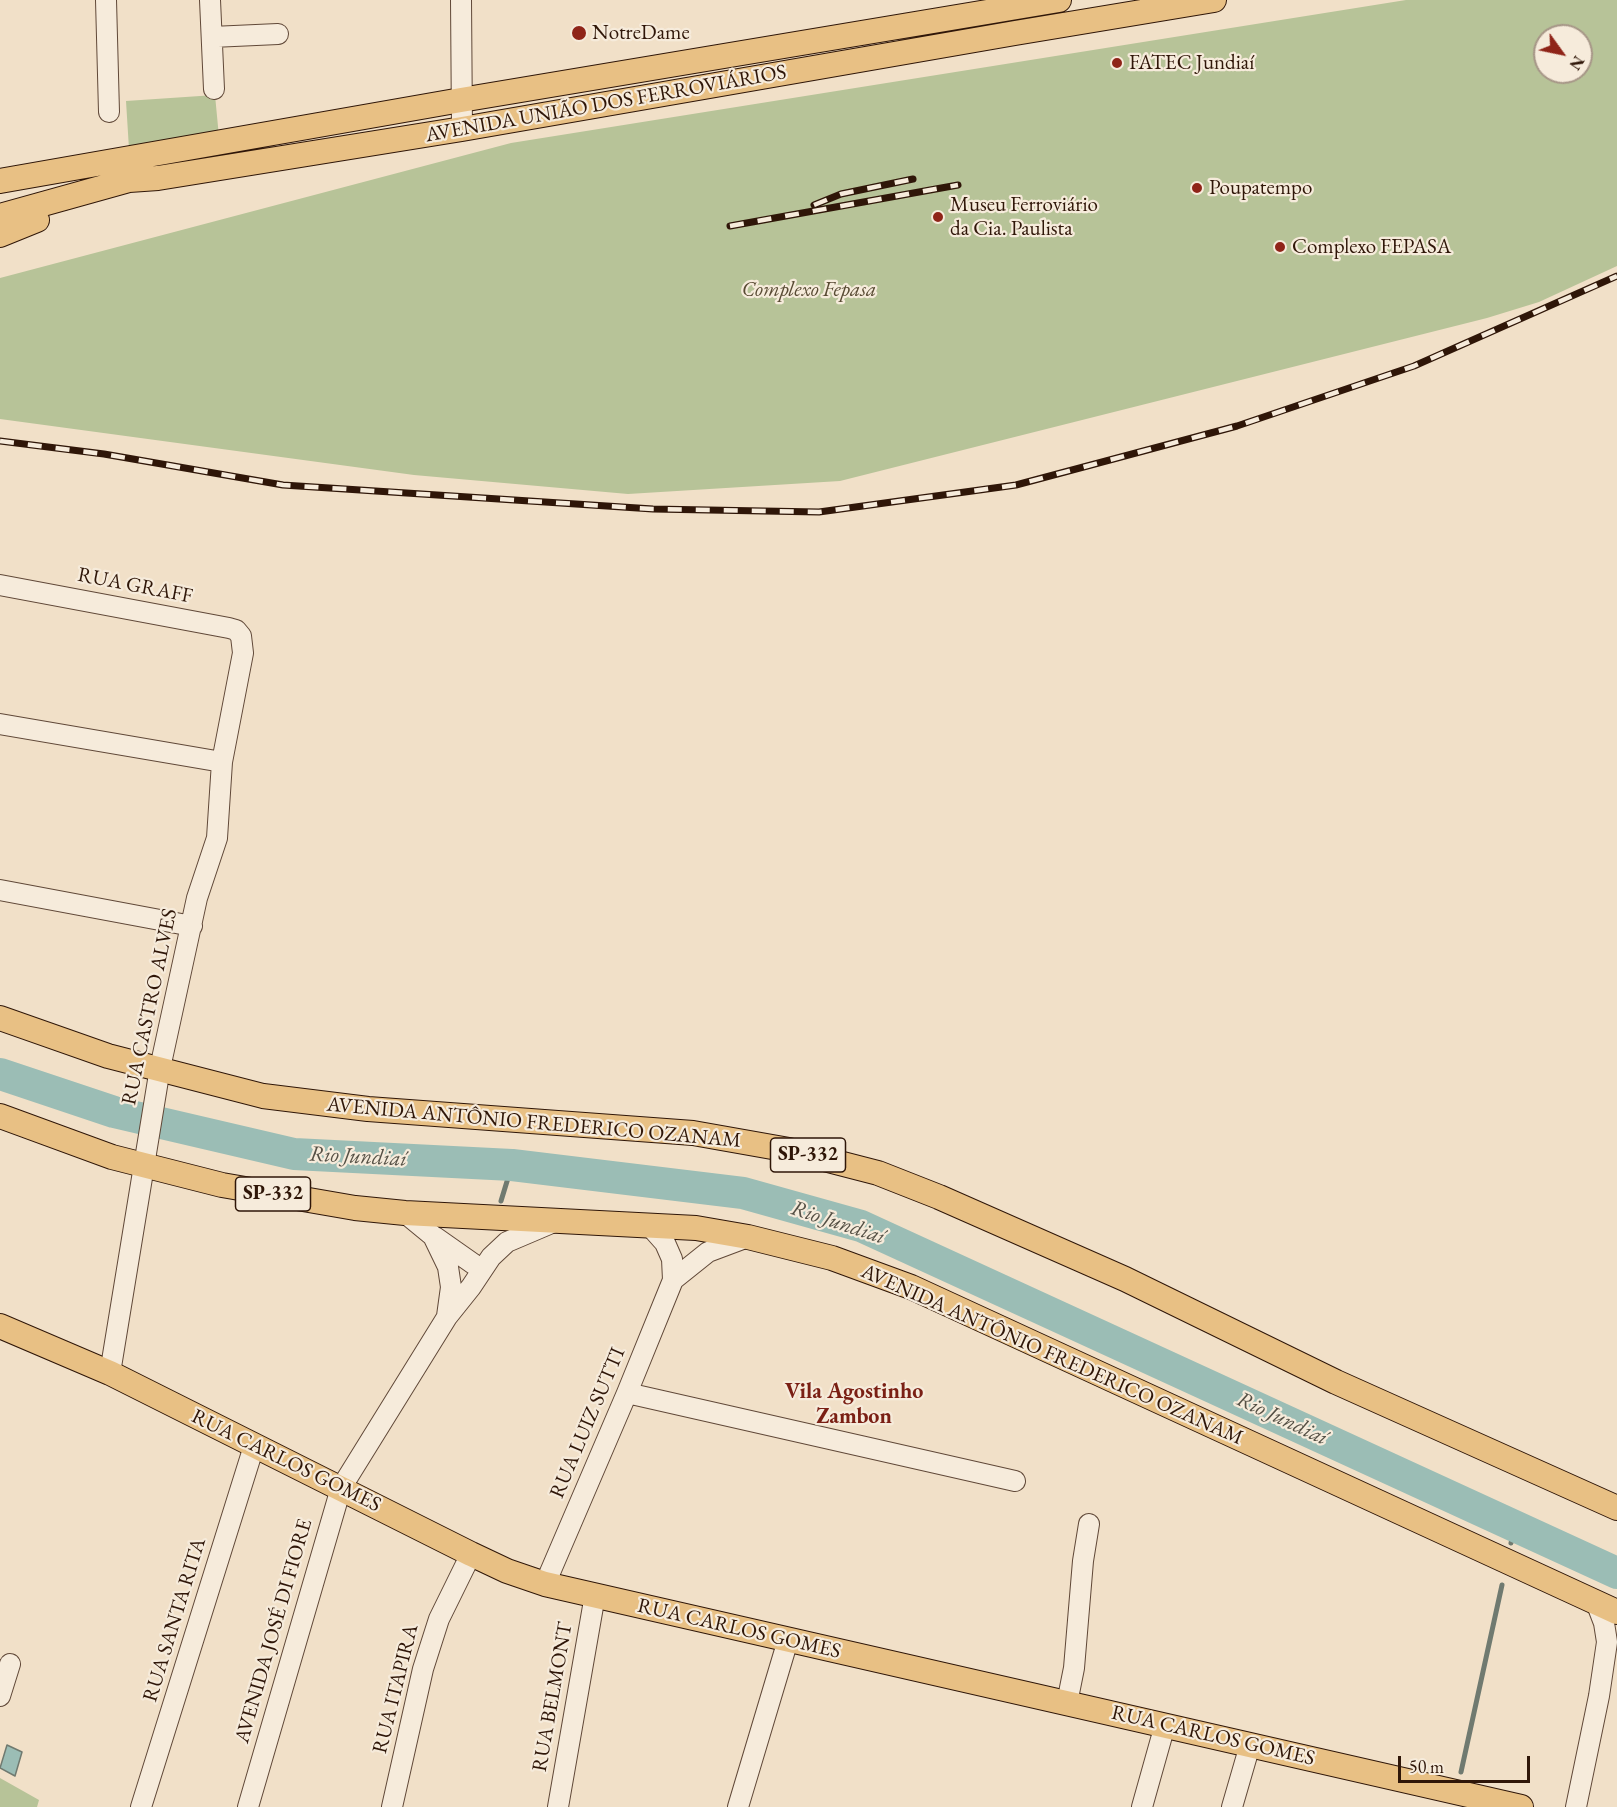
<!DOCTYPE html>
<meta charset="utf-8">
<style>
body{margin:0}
#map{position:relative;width:1617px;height:1807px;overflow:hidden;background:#f1e0c8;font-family:"EB Garamond",serif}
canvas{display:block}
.north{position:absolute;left:1533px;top:24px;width:60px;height:60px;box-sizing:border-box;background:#f6ebdb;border:2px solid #a69687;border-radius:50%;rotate:123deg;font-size:16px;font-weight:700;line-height:24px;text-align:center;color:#2f1608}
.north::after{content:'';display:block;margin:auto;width:21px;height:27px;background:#8f2418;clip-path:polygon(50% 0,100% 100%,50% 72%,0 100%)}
.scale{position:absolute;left:1398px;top:1756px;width:132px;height:27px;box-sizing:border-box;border:3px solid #2f1608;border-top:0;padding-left:8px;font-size:18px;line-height:21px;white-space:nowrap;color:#2f1608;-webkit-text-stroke:4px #f6ebdb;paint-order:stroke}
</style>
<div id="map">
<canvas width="1617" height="1807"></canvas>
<div class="north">N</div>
<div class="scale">50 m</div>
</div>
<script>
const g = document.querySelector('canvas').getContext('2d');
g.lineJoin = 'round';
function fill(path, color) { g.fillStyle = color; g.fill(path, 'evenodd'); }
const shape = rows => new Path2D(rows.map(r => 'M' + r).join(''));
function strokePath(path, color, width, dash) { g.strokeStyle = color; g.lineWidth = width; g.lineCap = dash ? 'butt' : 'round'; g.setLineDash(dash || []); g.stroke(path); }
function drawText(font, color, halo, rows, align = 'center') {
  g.font = font + ' "EB Garamond",serif'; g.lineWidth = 4.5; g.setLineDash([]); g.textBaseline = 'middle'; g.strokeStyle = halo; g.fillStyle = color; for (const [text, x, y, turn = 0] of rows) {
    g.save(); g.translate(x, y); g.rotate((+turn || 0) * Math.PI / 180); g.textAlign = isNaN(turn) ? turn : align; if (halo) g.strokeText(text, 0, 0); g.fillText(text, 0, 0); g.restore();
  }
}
fill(shape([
 [1406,0,1617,0,1617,266,1539,302,1487,318,840,481,628,494,414,475,0,419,0,278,511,143],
 [1545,36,1581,36,1581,72,1545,72],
 [215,95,219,137,129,149,126,101],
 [0,1778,39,1800,37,1807,0,1807]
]), '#b7c398');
const water = shape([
 [7,1745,22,1752,15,1776,0,1768,7,1745]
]);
fill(water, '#9bbdb5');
strokePath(water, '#707a70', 1.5);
strokePath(shape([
 [501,1201,512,1165],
 [1511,1543,1515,1526],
 [1461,1772,1502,1585]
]), '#707a70', 5);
strokePath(shape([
 [0,1074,114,1112,294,1154,512,1165,743,1193,861,1226,1617,1573]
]), '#9bbdb5', 32);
const minor = shape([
 [106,0,109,112],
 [210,0,214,89],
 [461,0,462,129],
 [212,37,278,34],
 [0,585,229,628,236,630,241,636,243,653,222,762,217,838,197,898,160,1068,110,1373],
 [0,724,222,762],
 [0,890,192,926],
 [405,1213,433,1236,448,1267,451,1287,447,1316],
 [435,1237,482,1270],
 [673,1280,708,1252,748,1237],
 [627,1393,1015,1481],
 [545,1584,627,1393,673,1280,672,1259,665,1243,649,1225],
 [0,1696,10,1664],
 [1067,1703,1074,1668,1083,1561,1089,1524],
 [141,1807,254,1446],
 [248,1807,341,1488,447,1317,471,1287,491,1257,507,1242,554,1222],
 [392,1807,423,1669,439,1619,471,1554],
 [558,1807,595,1595],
 [738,1807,788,1640],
 [1142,1807,1165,1725],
 [1232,1807,1250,1745],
 [1576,1807,1599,1696,1607,1642,1604,1623,1596,1602]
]);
const major = shape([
 [0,181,461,100,1059,0],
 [0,216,129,180,158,178,462,129,1015,33,1214,0],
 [0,235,37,220],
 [0,1018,108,1056,263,1096,368,1109,693,1133,789,1150,878,1173,939,1197,1125,1279,1336,1382,1617,1508],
 [0,1116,112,1157,222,1185,355,1208,405,1213,696,1228,748,1237,832,1258,911,1287,1617,1612],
 [0,1326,110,1373,471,1554,507,1571,545,1584,1521,1807]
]);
strokePath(minor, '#604838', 22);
strokePath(major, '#2f1608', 26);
strokePath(minor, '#f6ebdb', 20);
strokePath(major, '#e8c084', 24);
const rail = shape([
 [814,205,841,194,913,179],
 [730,226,958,185],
 [0,441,104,454,283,485,653,509,819,512,1016,485,1237,426,1414,366,1617,276]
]);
strokePath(rail, '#2f1608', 7);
strokePath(rail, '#f6ebdb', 4.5, [14]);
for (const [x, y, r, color] of [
 [579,33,8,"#8f2418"],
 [1117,63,6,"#8f2418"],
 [1197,188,6,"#8f2418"],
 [938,217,6,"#8f2418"],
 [1280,247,6,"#8f2418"]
]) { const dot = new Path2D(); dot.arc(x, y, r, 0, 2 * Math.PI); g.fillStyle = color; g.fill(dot); strokePath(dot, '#f6ebdb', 2); }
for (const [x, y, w] of [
 [808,1155,75],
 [273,1194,75]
]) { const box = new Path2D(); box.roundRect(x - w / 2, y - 17, w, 34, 4.5); g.fillStyle = '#f6ebdb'; g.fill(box); strokePath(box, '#2f1608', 1.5); }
drawText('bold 20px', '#2f1608', null, [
 ["SP-332",808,1155],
 ["SP-332",273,1194]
]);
drawText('21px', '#2f1608', '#f6ebdb', [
 ["NotreDame",592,33],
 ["FATEC Jundiaí",1129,63],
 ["Poupatempo",1209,188],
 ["Museu Ferroviário",950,205],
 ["da Cia. Paulista",950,229],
 ["Complexo FEPASA",1292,247]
], 'left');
drawText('21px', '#2f1608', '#f6ebdb', [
 ["AVENIDA UNIÃO DOS FERROVIÁRIOS",606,104,-10],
 ["RUA GRAFF",135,586,11],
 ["RUA CASTRO ALVES",150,1007,-78],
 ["AVENIDA ANTÔNIO FREDERICO OZANAM",534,1123,5],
 ["AVENIDA ANTÔNIO FREDERICO OZANAM",1052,1355,24],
 ["RUA LUIZ SUTTI",588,1423,-67],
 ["RUA CARLOS GOMES",286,1461,26],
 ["RUA SANTA RITA",175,1620,-73],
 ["RUA CARLOS GOMES",739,1629,13],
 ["AVENIDA JOSÉ DI FIORE",274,1631,-74],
 ["RUA ITAPIRA",396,1689,-76],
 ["RUA BELMONT",553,1697,-80],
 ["RUA CARLOS GOMES",1213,1736,13]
]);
drawText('italic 21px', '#584a33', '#f6ebdb', [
 ["Complexo Fepasa",809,290]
]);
drawText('italic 22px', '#555045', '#f6ebdb', [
 ["Rio Jundiaí",358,1157,3],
 ["Rio Jundiaí",838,1223,18],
 ["Rio Jundiaí",1282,1419,25]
]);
drawText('bold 22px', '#7a1f14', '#f6ebdb', [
 ["Vila Agostinho",854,1392],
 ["Zambon",854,1417]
]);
</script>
